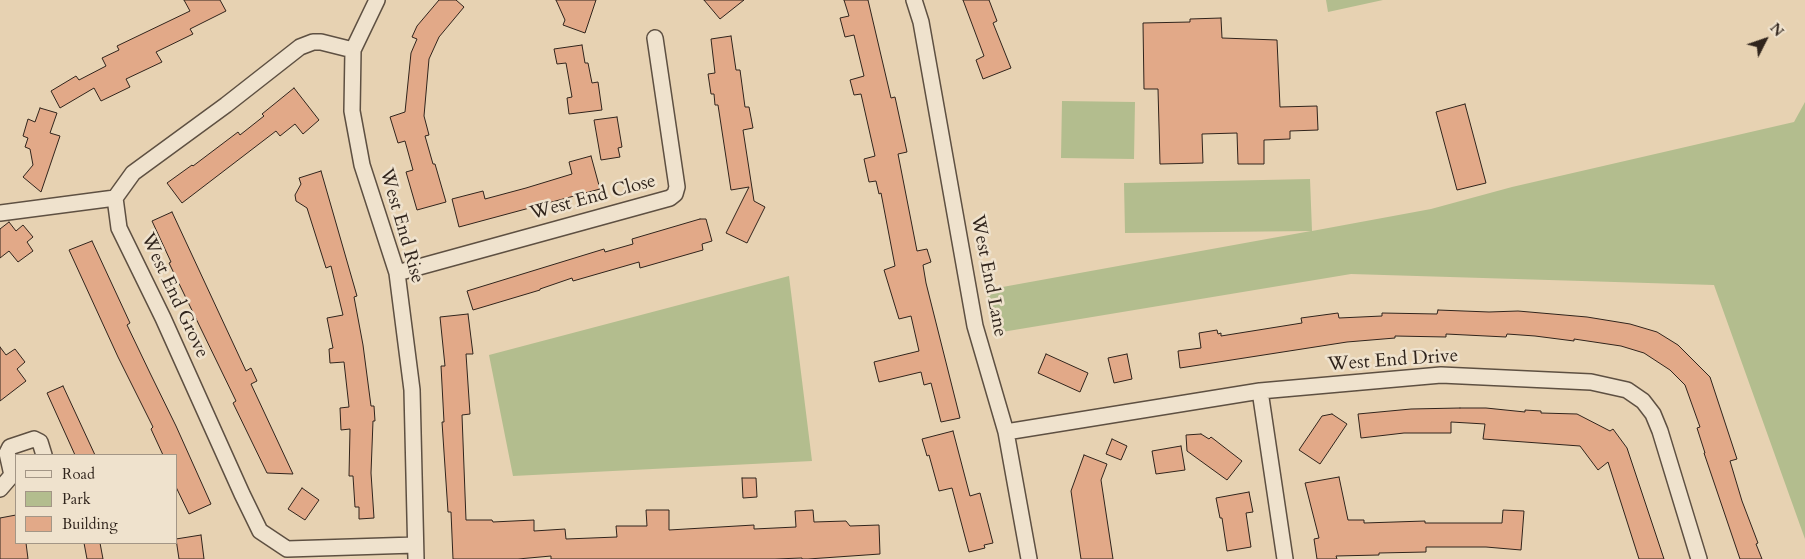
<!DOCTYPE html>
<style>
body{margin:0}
#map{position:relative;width:1805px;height:559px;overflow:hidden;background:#e7d2b2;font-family:Cardo,serif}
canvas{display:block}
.legend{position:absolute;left:15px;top:454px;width:162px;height:90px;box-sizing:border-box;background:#efe2cd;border:1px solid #a39686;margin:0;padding:6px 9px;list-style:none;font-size:15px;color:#30241c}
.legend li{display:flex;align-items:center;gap:10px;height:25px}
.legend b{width:25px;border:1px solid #a39686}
.north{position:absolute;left:1740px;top:15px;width:50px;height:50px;-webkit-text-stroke:4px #efe2cd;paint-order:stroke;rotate:49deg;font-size:14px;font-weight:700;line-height:20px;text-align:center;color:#30241c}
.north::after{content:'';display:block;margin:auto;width:18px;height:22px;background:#30241c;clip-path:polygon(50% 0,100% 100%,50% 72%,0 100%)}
</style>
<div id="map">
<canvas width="1805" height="559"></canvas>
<ul class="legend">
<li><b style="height:6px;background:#efe2cd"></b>Road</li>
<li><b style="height:14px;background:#b3bd8e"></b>Park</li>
<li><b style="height:14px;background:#e2a988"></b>Building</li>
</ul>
<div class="north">N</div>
</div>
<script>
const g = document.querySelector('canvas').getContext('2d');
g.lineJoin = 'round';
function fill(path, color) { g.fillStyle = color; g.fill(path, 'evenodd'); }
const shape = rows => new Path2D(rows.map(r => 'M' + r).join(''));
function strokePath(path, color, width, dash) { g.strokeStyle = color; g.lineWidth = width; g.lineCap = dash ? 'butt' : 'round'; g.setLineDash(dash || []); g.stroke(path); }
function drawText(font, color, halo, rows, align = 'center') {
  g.font = font + ' Cardo,serif'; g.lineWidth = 5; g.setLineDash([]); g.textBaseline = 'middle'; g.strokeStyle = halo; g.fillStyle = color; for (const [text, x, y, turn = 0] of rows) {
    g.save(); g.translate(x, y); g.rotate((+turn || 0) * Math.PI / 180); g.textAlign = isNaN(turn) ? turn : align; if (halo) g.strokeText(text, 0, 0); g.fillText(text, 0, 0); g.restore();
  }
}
fill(shape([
 [1326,0,1383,0,1328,12],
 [1062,101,1135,102,1134,159,1061,158],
 [1805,102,1805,539,1714,285,1351,274,996,333,986,290,1311,231,1125,233,1124,183,1310,179,1312,231,1431,209,1512,187,1794,122],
 [789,276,812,461,513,476,489,355]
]), '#b3bd8e');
const building = shape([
 [184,0,220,0,226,11,190,29,193,34,156,52,162,62,126,79,130,87,101,101,94,88,60,108,51,91,76,76,79,80,106,66,102,58,119,50,117,46,190,11,184,0],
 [439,0,456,0,464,7,439,37,429,59,424,116,429,135,425,136,433,164,435,164,446,202,417,210,406,172,413,170,405,141,398,143,390,117,405,112,411,53,417,39,412,37,417,26,439,0],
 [556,0,596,0,585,33,563,25,565,20,556,0],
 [704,0,744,0,720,19,704,0],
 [844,0,868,0,891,98,895,97,907,152,898,154,917,251,927,249,931,262,923,265,926,283,960,418,941,422,931,383,924,385,921,372,879,382,874,362,919,351,911,316,899,319,884,270,895,266,881,193,879,194,876,181,869,182,864,159,875,156,861,94,854,95,850,80,864,76,854,35,845,37,840,18,849,16,844,0],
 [963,0,989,0,997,21,993,23,1011,68,983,79,976,60,984,56,963,0],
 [1221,18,1222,38,1277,40,1280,107,1317,106,1318,130,1290,131,1290,139,1264,140,1264,164,1238,164,1237,133,1202,134,1203,163,1160,164,1158,89,1144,89,1143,23,1190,22,1190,19,1221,18],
 [731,36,736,70,740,70,745,107,749,107,753,128,743,130,754,201,765,207,747,243,726,233,749,187,731,190,718,105,715,105,714,94,711,94,708,74,715,73,711,39,731,36],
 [582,45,585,63,588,63,592,83,598,82,602,110,569,114,567,98,572,97,566,63,557,64,554,49,582,45],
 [294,88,319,120,303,134,295,124,280,136,276,131,182,203,167,183,192,165,193,166,238,132,240,135,264,116,262,114,294,88],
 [1465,104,1486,183,1457,190,1436,112,1465,104],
 [40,108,57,113,50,133,60,136,41,192,23,177,33,165,30,149,25,147,28,138,23,136,28,119,35,122,40,108],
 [617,117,622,147,618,148,620,157,601,160,594,120,617,117],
 [591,156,600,189,459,227,452,199,483,191,485,199,526,188,572,174,569,162,591,156],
 [321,171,357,296,354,297,363,345,371,406,374,406,375,421,373,421,371,473,374,518,359,519,359,507,355,507,353,476,349,476,350,429,341,430,340,408,349,407,344,362,330,363,329,349,333,348,327,318,343,315,331,266,326,268,307,208,296,201,295,195,301,184,299,178,321,171],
 [172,212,246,371,251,368,257,381,251,384,293,474,267,473,233,403,236,401,169,263,171,262,152,221,172,212],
 [700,219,706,219,712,241,702,244,703,250,640,268,639,262,573,281,572,278,540,289,540,290,473,310,467,291,604,249,605,252,633,244,632,239,700,219],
 [9,222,16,231,23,225,33,237,27,242,33,251,18,262,9,251,0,258,0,229,9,222],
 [92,241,130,323,127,325,150,373,176,426,211,504,189,514,176,487,176,455,163,455,151,429,153,427,118,357,69,250,92,241],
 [1438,310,1489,312,1518,311,1587,317,1630,324,1657,332,1678,345,1710,377,1737,459,1730,461,1742,501,1758,543,1756,544,1762,559,1740,559,1704,453,1705,453,1697,428,1700,427,1685,385,1670,370,1644,353,1621,346,1574,339,1574,341,1535,336,1507,334,1506,337,1446,334,1446,337,1395,336,1395,338,1347,342,1180,368,1178,351,1201,348,1199,333,1217,330,1218,334,1221,333,1221,336,1302,323,1301,318,1338,313,1339,318,1382,316,1382,313,1437,314,1438,310],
 [468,314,473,354,466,354,470,414,462,415,466,520,492,520,493,522,534,520,534,531,565,529,566,539,617,537,616,526,647,526,646,510,669,510,669,530,754,525,754,529,796,527,795,511,813,510,814,522,846,521,850,526,879,525,880,554,808,559,802,559,802,558,775,559,551,559,551,556,518,559,453,559,451,512,448,512,442,422,444,422,441,366,445,366,440,317,468,314],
 [0,347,6,355,15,349,25,362,17,369,26,381,0,401,0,347],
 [1046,354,1088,373,1080,392,1038,373,1046,354],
 [1127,354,1132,379,1114,383,1108,358,1127,354],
 [63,386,95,455,75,455,47,393,63,386],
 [1460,408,1486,408,1525,412,1525,410,1541,411,1541,413,1577,414,1610,431,1613,429,1627,448,1664,559,1639,559,1608,462,1598,470,1580,446,1483,439,1485,424,1451,422,1451,433,1404,433,1361,438,1358,414,1411,409,1460,408],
 [1332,414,1347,424,1320,464,1299,450,1322,416,1332,414],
 [953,431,970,496,980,493,993,543,984,545,985,548,969,552,952,488,939,491,929,455,927,456,922,439,953,431],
 [1201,434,1209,439,1211,437,1242,461,1227,480,1187,451,1186,435,1201,434],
 [1112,439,1127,446,1121,460,1106,454,1112,439],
 [1181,446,1185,470,1156,474,1152,451,1181,446],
 [1084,455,1107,464,1101,480,1113,559,1081,559,1071,491,1084,455],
 [1339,477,1348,520,1364,520,1364,523,1425,521,1425,523,1502,523,1503,510,1524,511,1521,550,1486,547,1426,547,1426,552,1379,553,1379,555,1336,556,1337,559,1317,559,1314,539,1319,538,1305,483,1339,477],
 [742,478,756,478,757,497,743,498,742,478],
 [302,488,319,500,305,520,288,509,302,488],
 [1249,492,1253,512,1246,513,1251,547,1227,551,1222,518,1220,518,1216,498,1249,492],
 [16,515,16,543,26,543,28,559,0,559,0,518,16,515],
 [201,535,204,559,179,559,176,539,201,535],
 [84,543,100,543,103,559,87,559,84,543]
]);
fill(building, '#e2a988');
strokePath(building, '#30241c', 1);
const street = shape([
 [377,0,353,50,352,111,362,165,397,273,412,390,416,559],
 [914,0,921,22,975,326,1006,432,1029,559],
 [353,50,321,42,313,42,300,47,226,105,133,173,115,198,119,228,163,318,242,494,260,531,287,549,415,545],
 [0,213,115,198],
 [397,273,670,198,675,194,677,187,655,38],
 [1260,391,1285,559],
 [1006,432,1260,391,1441,375,1591,382,1627,390,1643,401,1653,414,1660,431,1699,559],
 [12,475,7,453,10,447,34,439,40,442,44,455],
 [0,489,12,475,16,475]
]);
strokePath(street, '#5e5042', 18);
strokePath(street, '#efe2cd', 15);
drawText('19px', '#30241c', '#efe2cd', [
 ["West End Close",593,198,-15],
 ["West End Rise",401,226,74],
 ["West End Lane",988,276,79],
 ["West End Grove",174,296,65],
 ["West End Drive",1393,361,-4]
]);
</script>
